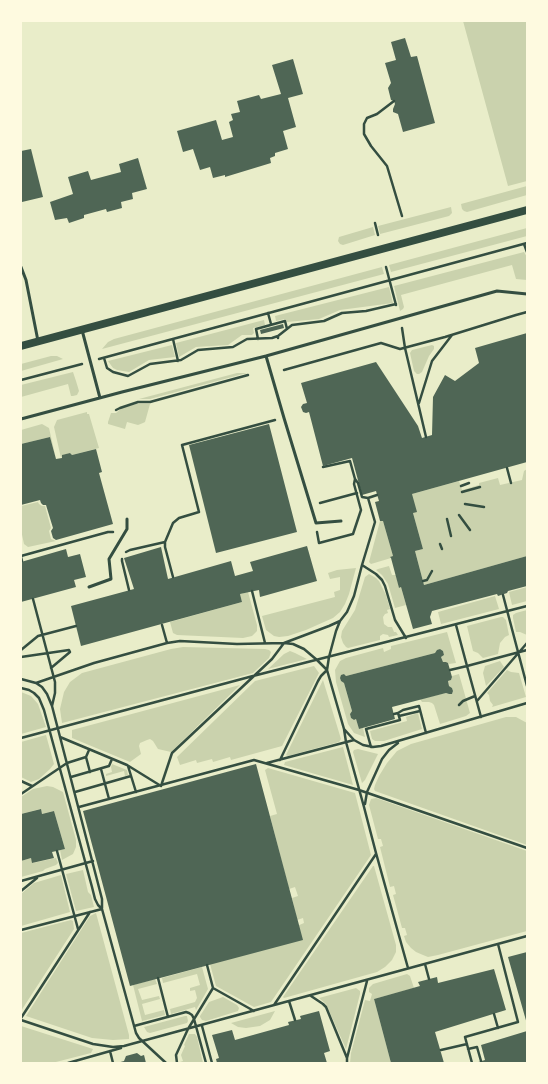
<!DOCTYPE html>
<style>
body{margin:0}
#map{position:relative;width:548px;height:1084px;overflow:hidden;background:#e9edc9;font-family:"IBM Plex Sans",sans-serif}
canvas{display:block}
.frame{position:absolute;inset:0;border:22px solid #fefae0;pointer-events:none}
</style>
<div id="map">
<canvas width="548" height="1084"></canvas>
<div class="frame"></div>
</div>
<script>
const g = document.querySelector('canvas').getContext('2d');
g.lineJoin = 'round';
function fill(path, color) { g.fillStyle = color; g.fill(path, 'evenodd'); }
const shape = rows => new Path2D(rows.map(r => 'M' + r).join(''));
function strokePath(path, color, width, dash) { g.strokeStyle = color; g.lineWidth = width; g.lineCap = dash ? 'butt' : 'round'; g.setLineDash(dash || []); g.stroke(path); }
fill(shape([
 [463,21,527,21,527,181,508,186],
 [527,186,527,195,467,212,464,211,462,209,461,204],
 [451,207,452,213,449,216,380,234,378,226],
 [373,227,375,235,343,245,340,244,338,241,339,237],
 [527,228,527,236,391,272,389,265],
 [524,252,527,257,527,280,516,279,512,265,401,295,404,307,403,309,400,311,394,286],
 [382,267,384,274,102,349,108,342,114,339],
 [389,287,393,303,340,310,319,319,287,322,285,319,276,321,275,316],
 [264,320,265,325,253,328,254,333,252,335,242,335,228,345,196,347,179,357,176,343],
 [172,345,175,357,149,360,129,372,117,370,113,368,108,361],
 [432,345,434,346,434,349,429,356,422,372,419,374,417,374,414,371,410,353,412,350],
 [51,356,57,356,63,359,21,371,21,364],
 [73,372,76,381,79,391,77,395,73,396,71,396,68,384,21,397,21,385],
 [237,373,247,373,150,399,139,399],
 [136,404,150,404,145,422,143,423,138,425,127,422,125,429,108,424,108,422,111,413,116,413,122,408],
 [87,412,87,414,89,414,99,448,72,455,70,453,63,455,61,458,54,427,57,420],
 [42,424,49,428,56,459,50,437,21,444,21,430],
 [527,469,527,556,424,585,415,551,423,549,413,513,412,494,459,481,462,490,479,485,479,483,498,478,500,485,522,480,524,471],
 [38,502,39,504,42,506,45,506,51,528,49,531,51,539,56,541,28,547,24,544,21,530,21,506],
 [380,521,383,521,393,556,391,557,391,558,371,564,369,562],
 [389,566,392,575,396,575,399,588,401,587,406,605,395,608,388,584,382,575,376,570,378,569],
 [356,568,349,594,345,604,340,612,333,618,306,630,288,636,279,637,274,636,266,630,262,616,335,597,334,592,340,590,340,577,330,579,328,573,337,570],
 [369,574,376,578,379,581,386,595,390,609,387,610,388,613,385,614,383,617,384,624,388,627,392,627,394,632,396,632,398,635,389,637,388,635,383,634,380,636,380,640,348,648,346,647,343,643,341,637,342,631,355,610,365,577],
 [527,587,527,601,512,605,509,592],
 [248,592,257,625,257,631,252,636,243,638,177,635,173,633,170,622,242,602,240,594],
 [495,596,499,609,441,624,438,612],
 [527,610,527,635,520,632,516,632,513,618,513,615,516,613],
 [501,617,503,617,506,620,509,635,505,637,500,643,498,654,483,658,478,653,473,651,467,626],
 [447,632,456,663,449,664,446,662,443,662,441,657,444,655,443,651,440,649,435,653,346,676,344,674,340,678,341,681,344,683,352,711,350,714,351,718,354,720,356,719,359,729,363,728,365,737,354,733,348,724,336,682,335,670,340,661,346,658,383,648,384,652,391,649,391,646],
 [183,647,265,649,269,650,271,652,269,658,253,673,62,723,60,709,64,692,70,682,82,673,171,649],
 [290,651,295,653,307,659,268,669,284,654],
 [500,661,504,667,486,686,483,673,485,666],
 [314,666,319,673,282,746,231,760,230,757,213,762,212,759,197,763,196,760,180,765,177,757,255,681],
 [507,670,511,672,519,673,526,697,492,707,493,705,490,701,489,695,487,693],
 [459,674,470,713,466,716,440,724,434,705,432,703,429,702,422,702,420,699,446,693,449,694,452,694,453,691,452,688,449,686,448,681,451,680,452,677,452,676],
 [323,680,341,739,339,742,288,756,286,755],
 [240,685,171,752,158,749,153,741,150,739,147,740,140,743,139,746,141,754,130,762,72,738,72,730],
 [21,692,31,696,38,704,46,727,21,734],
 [418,713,422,729,384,741,375,741,372,739,370,731,407,721,406,717],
 [506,717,516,717,527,723,527,845,375,791,374,789,375,785,379,776,387,763,397,751,411,744],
 [46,735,54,764,50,769,39,779,31,782,21,777,21,742],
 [343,747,353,785,284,765,285,762],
 [358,749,378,754,365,780,362,783,353,752,354,750],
 [112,764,127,770,128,775,125,776,124,771,106,776,106,774,112,772,111,767],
 [268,768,355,793,371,855,271,1002,254,1007,216,986,210,964,304,923,303,918,297,920,292,898,298,896,295,887,289,889,270,816,277,814,265,770],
 [47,786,53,787,63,792,76,840,76,847,73,854,62,860,60,850,65,849,54,811,42,814,40,809,21,814,21,797,33,789],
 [376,798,527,851,527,931,438,955,428,957,423,955,416,952,411,948,406,942,404,936,407,935,405,928,402,928,393,895,396,894,394,886,390,887,380,847,383,846,381,839,378,839,369,805,371,799],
 [31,858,33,863,56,858,58,863,56,865,45,869,43,871,21,877,21,861],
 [373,866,374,866,396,945,396,952,392,960,385,967,377,972,284,998,283,997],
 [83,870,88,892,91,895,94,907,76,911,66,874],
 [61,875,70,912,21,926,21,894,34,883],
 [96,913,129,1035,129,1039,113,1040,92,1038,26,1016,90,916],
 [71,920,73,921,74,929,21,1011,21,933],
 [202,967,208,989,196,1010,195,1007,171,1014,170,1009,195,1002,197,998,195,990,190,991,190,988,200,985,197,974,163,983,162,978],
 [407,974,410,976,414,988,374,999,391,1063,350,1063,351,1053,365,1000,370,1001,372,994,369,992,369,988,373,984],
 [155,979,157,984,138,989,142,1000,159,996,160,999,142,1004,145,1015,164,1010,165,1015,142,1021,133,985],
 [356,988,360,991,360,994,346,1049,326,1004,319,998],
 [223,997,237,1005,239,1008,238,1011,206,1021,202,1020,200,1017,200,1016,209,1002],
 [275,1011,270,1020,260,1026,246,1028,238,1027,231,1023],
 [185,1016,187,1016,188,1021,187,1023,150,1033,147,1032,144,1027],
 [21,1026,93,1049,91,1053,52,1063,21,1063],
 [189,1034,195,1034,197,1037,203,1063,181,1063,180,1062,183,1061,181,1055,185,1046,184,1045]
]), '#cad2ad');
fill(shape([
 [405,38,411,57,417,56,435,123,403,132,398,114,393,112,393,109,395,104,394,101,391,100,388,88,391,83,385,63,396,60,391,42],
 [293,59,303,94,288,98,296,127,283,131,288,149,275,153,275,156,270,158,271,163,225,177,225,175,213,178,210,167,200,170,193,149,183,152,177,131,216,120,222,140,233,137,229,122,233,120,231,114,240,112,237,101,259,95,261,99,281,94,272,65],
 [31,149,43,197,22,202,21,199,21,151],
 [138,158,147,189,132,193,133,199,121,202,122,208,107,212,106,209,84,215,84,218,69,223,67,218,55,220,50,202,73,194,68,177,88,171,91,180,121,172,119,164],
 [283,324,284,328,261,334,260,330],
 [527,333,527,462,412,494,417,512,413,513,423,549,415,551,424,585,527,556,527,586,508,591,507,593,498,596,497,594,432,611,430,617,432,624,413,629,401,587,399,588,391,558,390,557,393,556,383,521,380,521,375,502,379,501,376,491,362,495,352,458,323,466,309,412,306,413,303,412,301,407,303,404,307,403,301,383,376,362,418,426,422,438,432,435,433,397,445,375,455,381,479,363,475,348],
 [269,424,297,532,216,553,189,445],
 [50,437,56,459,62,458,62,455,70,453,72,455,96,449,102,472,99,473,113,524,56,540,53,538,51,531,53,528,46,505,43,505,41,503,40,500,21,505,21,444],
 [307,546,317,581,260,597,259,590,240,594,242,602,81,646,71,606,134,589,124,558,161,547,168,579,231,561,235,576,253,571,250,562],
 [66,549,68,557,80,554,86,577,74,580,76,587,21,602,21,562],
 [440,649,443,651,444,655,441,657,443,662,446,662,448,663,452,677,451,680,448,681,449,686,452,688,453,691,452,694,449,694,446,693,392,707,395,719,359,729,356,719,354,720,351,718,350,714,352,711,344,683,341,681,340,678,341,675,344,674,346,676,435,653,437,650],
 [256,764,303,940,130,986,83,811],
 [41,809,42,814,54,811,65,849,52,852,54,858,32,863,31,858,21,861,21,814],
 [527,952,527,1024,508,957],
 [494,969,506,1010,435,1032,444,1063,391,1063,374,999,420,986,418,982,437,977,438,983],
 [319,1011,330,1051,324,1053,327,1063,217,1063,216,1059,219,1058,212,1035,232,1030,235,1040,289,1025,288,1022,301,1019,300,1016],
 [527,1031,527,1063,475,1063,485,1060,481,1045],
 [137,1053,141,1056,144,1055,146,1063,117,1063,124,1061,126,1056]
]), '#4f6655');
strokePath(shape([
 [394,101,377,114,367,118,364,124,364,134,371,146,387,166,402,216],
 [375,223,378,235],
 [524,244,527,252],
 [386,267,396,305],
 [268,313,271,324],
 [402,328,405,348,426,437],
 [278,338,278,336,292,325,324,321,342,313,366,311,396,304],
 [173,339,178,361],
 [258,339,256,329,285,321,287,329],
 [104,358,107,368,113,372,128,376,150,364,181,360,198,350,233,347,247,339,272,338,278,336],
 [99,359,527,243],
 [284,370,381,343,400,349,445,337,516,315,527,312],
 [21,380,82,364],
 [419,403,432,361,452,335],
 [116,410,120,408,138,402,150,402,248,375],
 [323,467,350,461,355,479,358,483,362,497,368,498],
 [507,468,511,483],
 [461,486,469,483],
 [462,492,480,487],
 [320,503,357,493],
 [465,504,484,507],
 [459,515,470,530],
 [447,519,451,536],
 [317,532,319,543,353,534,361,510,354,484,355,479],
 [165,542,165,547,173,577],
 [440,544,442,549],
 [126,552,130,550,165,542,173,523,179,518,199,512,182,445,275,420],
 [21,556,108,532,113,532],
 [21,557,22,561],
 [122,559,122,561,129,590],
 [362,565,376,574,382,580,385,586,395,620,406,638],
 [423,581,427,580,432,571],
 [252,591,265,643],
 [503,595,527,686],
 [33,599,55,682,55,693,52,706],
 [162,625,167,643],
 [456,625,467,666,527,650],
 [21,650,38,636,76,626],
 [21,657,69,650,70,652,51,668],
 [450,670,467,666,481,717],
 [21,679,36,683,42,687,47,694,52,706,102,899,102,908],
 [36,683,94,663,167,643,180,641,237,644,284,643,293,644,304,649,317,660,327,670,344,729,346,742,364,807,376,853,408,968],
 [21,688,29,690,34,693,39,698,44,710,92,887,95,899,98,905,102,909,136,1033,139,1038,166,1063],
 [477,701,527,643],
 [459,705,463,701,475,696],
 [398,713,403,710,419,706,426,733],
 [399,716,420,711],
 [344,729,354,740,363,745,373,747,381,746,527,703],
 [60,737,127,765,161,786,172,753,272,659,284,643,329,626,340,621,347,612,354,596,362,565,375,522,368,498,377,495],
 [21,738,253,676,527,606],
 [371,747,366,729,400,720,398,713,394,714],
 [89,750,86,757,90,772],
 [280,760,318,681,321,676,327,670,329,657,336,631,340,621],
 [267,763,354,740],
 [128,766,136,792],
 [101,769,109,799],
 [71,777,109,766,112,759],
 [21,781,32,786],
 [75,792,131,776],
 [21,794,67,763,86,757],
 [365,804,367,792,382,759,389,750,398,743],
 [79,807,254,760,359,790,527,848],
 [57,851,78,929],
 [21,881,93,861],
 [21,891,37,878],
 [21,930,102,909],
 [425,964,429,979],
 [207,965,213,988,254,1011],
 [158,978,168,1017],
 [311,996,323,1004,326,1007,347,1058,347,1063],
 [289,1001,295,1020],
 [274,1005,376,854],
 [494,1014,498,1028],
 [21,1018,90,912],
 [21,1020,93,1044,113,1047,124,1046,527,936],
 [134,1026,186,1012,189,1013,192,1015,194,1019,206,1063],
 [202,1026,212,1063],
 [468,1049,477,1047,481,1061],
 [441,1050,467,1044],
 [110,1051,113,1063],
 [347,1058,367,981],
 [68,1063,121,1048],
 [177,1063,176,1055,188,1029,213,988],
 [472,1063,465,1037,518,1022,498,944]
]), '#344e41', 2.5);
strokePath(shape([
 [21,267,26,280,38,341],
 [82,330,100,398],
 [266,356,284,418,316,523,341,521],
 [21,419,122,392,266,356,497,291,527,294],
 [89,587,111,579,109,559,127,529,127,519]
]), '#344e41', 3);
strokePath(shape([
 [21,346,527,210]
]), '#344e41', 8);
</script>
